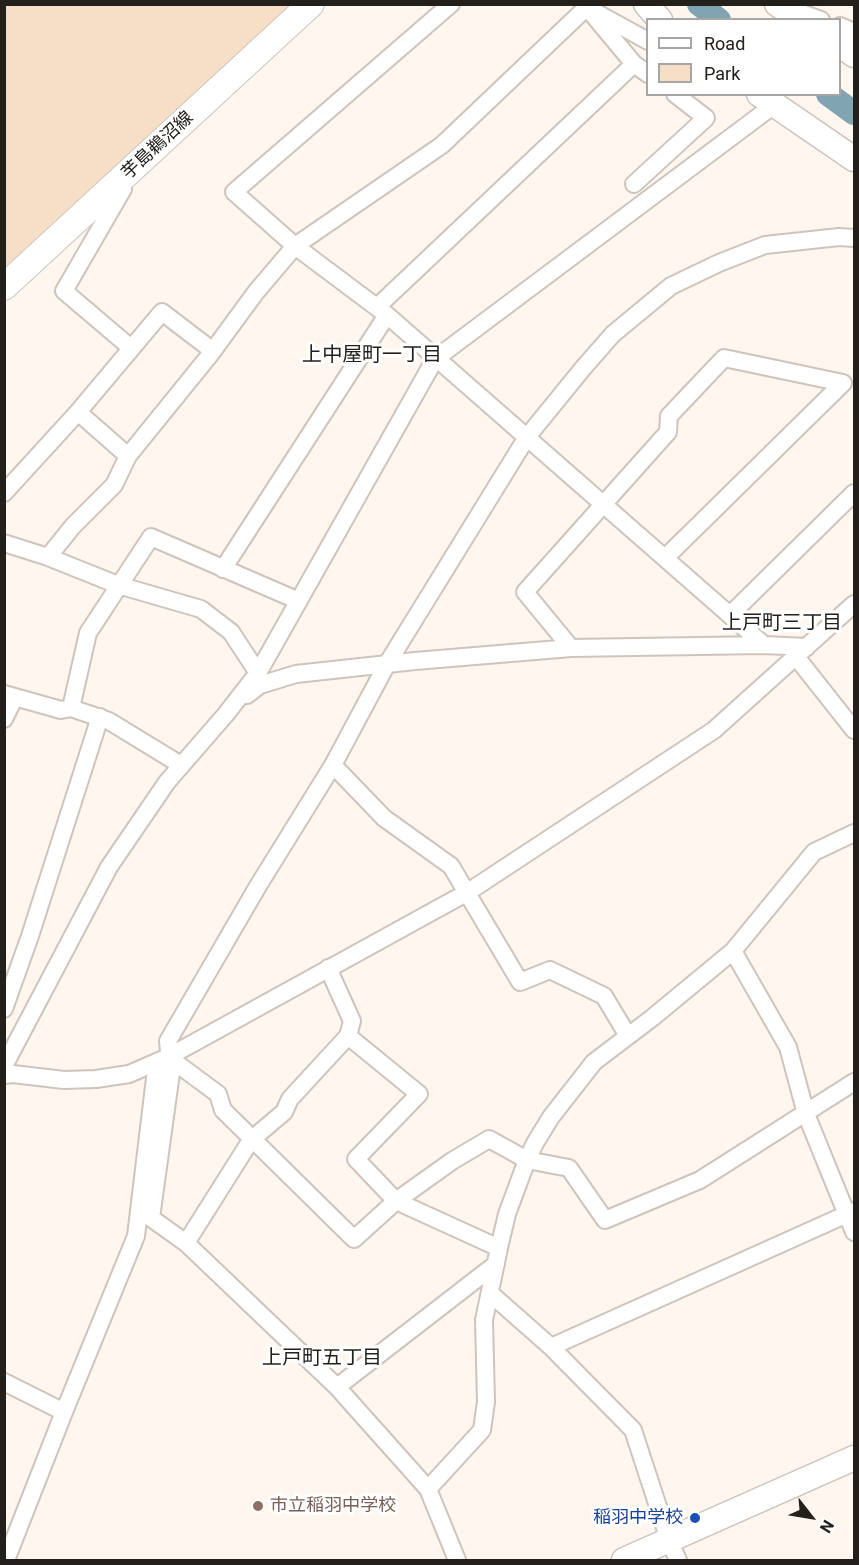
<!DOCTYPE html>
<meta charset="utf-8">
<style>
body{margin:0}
#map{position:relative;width:859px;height:1565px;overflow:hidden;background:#fef6ef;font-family:Roboto,sans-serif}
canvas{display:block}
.frame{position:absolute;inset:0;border:6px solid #23201c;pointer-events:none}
.legend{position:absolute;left:646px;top:18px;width:195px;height:78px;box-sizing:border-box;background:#fff;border:2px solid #a7a6a4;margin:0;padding:8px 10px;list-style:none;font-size:18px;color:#23201c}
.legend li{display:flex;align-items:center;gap:12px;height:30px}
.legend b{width:30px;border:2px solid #a7a6a4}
.north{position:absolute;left:781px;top:1487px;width:60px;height:60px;-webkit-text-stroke:4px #fff;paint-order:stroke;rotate:121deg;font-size:16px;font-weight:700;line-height:24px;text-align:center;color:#23201c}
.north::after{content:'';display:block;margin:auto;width:21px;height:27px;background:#23201c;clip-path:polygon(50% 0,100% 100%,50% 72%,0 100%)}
</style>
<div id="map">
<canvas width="859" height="1565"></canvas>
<div class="frame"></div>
<ul class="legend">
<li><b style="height:8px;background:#fff"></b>Road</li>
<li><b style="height:16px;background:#f7dec6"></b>Park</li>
</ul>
<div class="north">N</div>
</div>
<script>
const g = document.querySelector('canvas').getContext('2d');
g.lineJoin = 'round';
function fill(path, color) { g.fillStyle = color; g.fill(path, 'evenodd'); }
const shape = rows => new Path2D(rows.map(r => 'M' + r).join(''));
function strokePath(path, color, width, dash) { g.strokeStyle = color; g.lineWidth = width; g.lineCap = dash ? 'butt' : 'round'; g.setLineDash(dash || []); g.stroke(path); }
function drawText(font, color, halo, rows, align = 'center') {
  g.font = font + ' Roboto,"Noto Sans JP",sans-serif'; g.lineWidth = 6; g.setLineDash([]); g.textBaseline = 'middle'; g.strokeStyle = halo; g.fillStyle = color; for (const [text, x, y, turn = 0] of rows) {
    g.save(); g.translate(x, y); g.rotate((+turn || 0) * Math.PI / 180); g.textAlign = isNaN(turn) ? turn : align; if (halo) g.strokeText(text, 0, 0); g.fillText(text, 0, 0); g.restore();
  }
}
fill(shape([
 [5,5,311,5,5,287]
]), '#f7dec6');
strokePath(shape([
 [699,4,719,20],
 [828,94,854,113]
]), '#81a4b2', 24);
const street = shape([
 [451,4,234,192,295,246,387,315,764,645],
 [584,4,634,64,648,74],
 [790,9,821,20],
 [595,12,648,41],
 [840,26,854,32],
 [121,180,123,189,64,291,131,348],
 [634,184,706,118,675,94],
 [377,307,634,64],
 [78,412,162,312,213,351],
 [4,493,78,412,128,456],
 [4,543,48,557,118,585,201,609,231,632,258,673],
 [48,557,73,526,114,485,128,456,209,356,256,292,295,246,442,145,586,8],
 [223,569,387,315],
 [730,615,854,493],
 [571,648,525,592,668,432,669,416,724,358,843,383,665,558],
 [797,658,854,730],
 [4,694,61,710,71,708,109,721,181,765],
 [247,695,260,685,296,674,415,661,571,648,764,645,807,647],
 [71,708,88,633,151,537,299,601],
 [4,719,15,697],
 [333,765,384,818,451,866,520,982,550,970,604,996,628,1036],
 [733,951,788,1047,806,1114,854,1232],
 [328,968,352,1021,348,1036,419,1094,356,1159,396,1201,452,1161,489,1139,527,1160,569,1168,605,1220,700,1180,854,1082],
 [4,1009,30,936,100,717],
 [168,1057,218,1094,223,1110,354,1239,396,1201,499,1248],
 [4,1066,109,867,167,782,226,714,258,673,435,359,774,105],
 [4,1075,13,1074,64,1080,96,1079,129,1074,168,1057,468,892,714,730,854,604],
 [186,1243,251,1140,284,1112,290,1099,348,1036],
 [491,1294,551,1347,633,1430,669,1540,678,1560],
 [551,1347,854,1211],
 [4,1382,64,1412],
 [337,1387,496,1264],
 [428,1489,482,1430,486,1402,484,1320,499,1248,507,1214,527,1160,535,1143,551,1117,594,1062,652,1018,733,951,814,852,854,833],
 [6,1560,64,1412,136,1236,155,1078,168,1057],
 [457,1560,428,1489,337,1387,186,1243,151,1218,171,1073,168,1041,258,886,333,765,387,664,527,437,584,367,613,334,671,286,719,263,765,245,839,237,854,238]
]);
const secondary = shape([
 [646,4,660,20],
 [777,4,800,20],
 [840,45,854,55],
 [759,94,854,159],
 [624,1560,854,1458]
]);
const primary = shape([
 [4,287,311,4]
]);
strokePath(street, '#cec4bc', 20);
strokePath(secondary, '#cec4bc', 27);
strokePath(primary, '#cec4bc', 28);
strokePath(street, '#fff', 16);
strokePath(secondary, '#fff', 24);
strokePath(primary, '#fff', 26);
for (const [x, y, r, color] of [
 [258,1506,6,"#8d6e63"],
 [695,1518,6,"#1a4fb4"]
]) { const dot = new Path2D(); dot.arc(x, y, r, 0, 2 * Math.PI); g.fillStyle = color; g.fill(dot); strokePath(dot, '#fff', 2); }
drawText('18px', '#23201c', '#fff', [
 ["芋島鵜沼線",158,146,-43]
]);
drawText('18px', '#785e54', '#fff', [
 ["市立稲羽中学校",270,1506]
], 'left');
drawText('18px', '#164399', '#fff', [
 ["稲羽中学校",683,1518]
], 'right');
drawText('20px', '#23201c', '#fff', [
 ["上中屋町一丁目",372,356],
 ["上戸町三丁目",782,624],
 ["上戸町五丁目",322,1359]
]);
</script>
